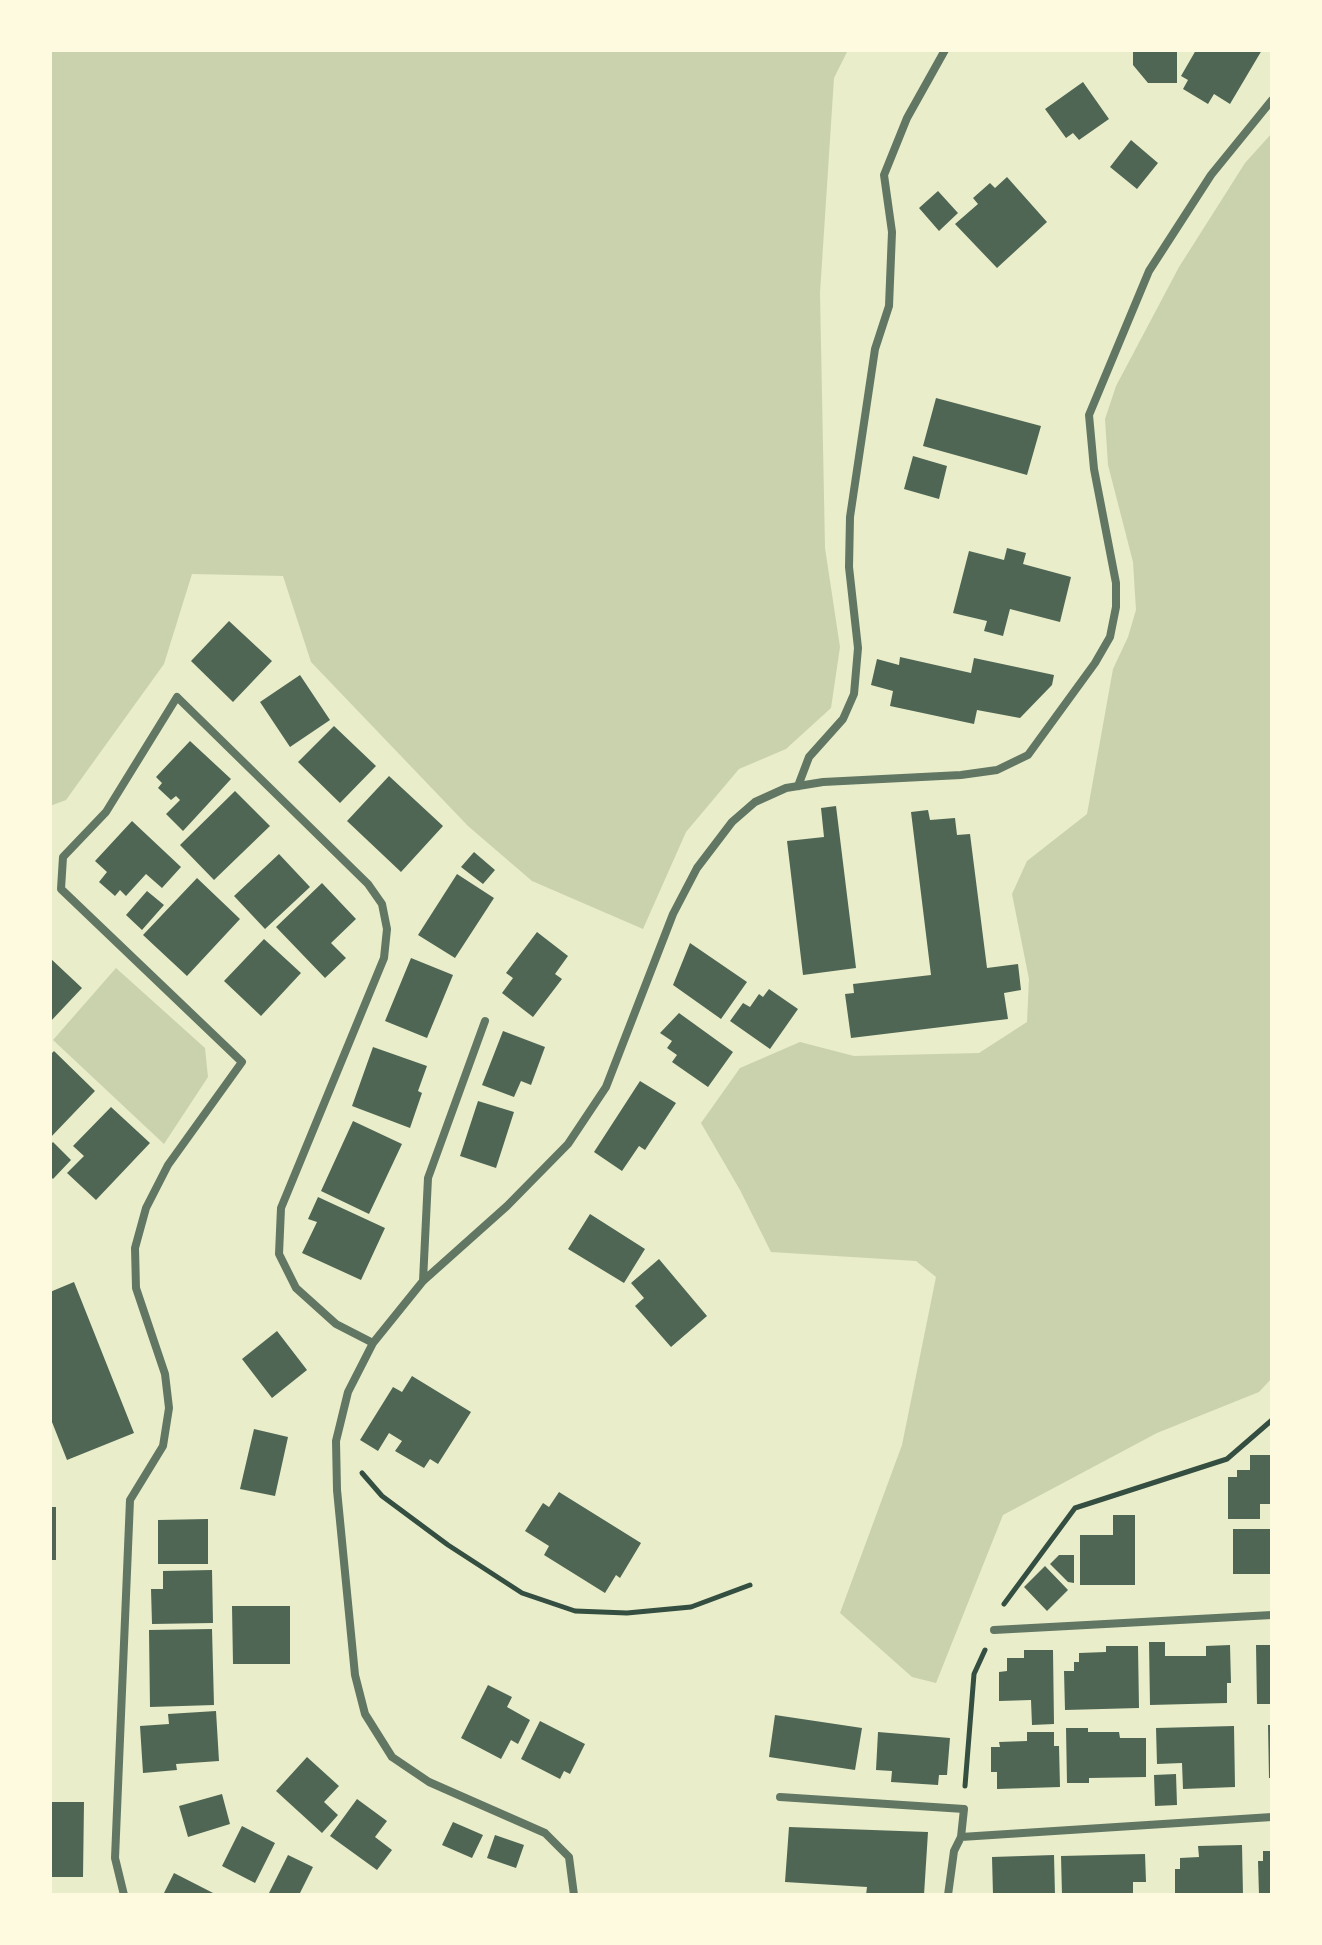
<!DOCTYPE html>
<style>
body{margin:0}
#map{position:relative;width:1322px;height:1945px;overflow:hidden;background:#e9edc9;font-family:"Varela Round",sans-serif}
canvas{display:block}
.frame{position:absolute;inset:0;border:52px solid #fefae0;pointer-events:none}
</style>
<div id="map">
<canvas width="1322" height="1945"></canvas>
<div class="frame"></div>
</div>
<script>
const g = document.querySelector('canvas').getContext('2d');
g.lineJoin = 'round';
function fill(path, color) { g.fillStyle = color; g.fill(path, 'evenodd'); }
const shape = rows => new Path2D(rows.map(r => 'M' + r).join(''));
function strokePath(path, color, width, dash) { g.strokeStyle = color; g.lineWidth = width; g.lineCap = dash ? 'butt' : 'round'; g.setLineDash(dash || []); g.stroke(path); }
fill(shape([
 [50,50,848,50,834,78,820,293,825,548,840,647,831,708,786,749,739,769,686,832,643,929,532,881,468,826,311,662,283,576,192,574,164,664,66,800,50,806],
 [1272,133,1272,1378,1259,1392,1157,1433,1003,1515,936,1683,912,1677,840,1613,902,1445,936,1277,916,1261,771,1252,740,1190,701,1123,740,1068,800,1042,854,1056,979,1053,1027,1022,1029,979,1012,894,1027,861,1087,814,1113,669,1128,637,1136,610,1133,562,1108,465,1105,419,1116,386,1179,267,1245,163],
 [116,968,205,1048,208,1077,164,1144,53,1040]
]), '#cad2ad');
fill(shape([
 [1133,50,1177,50,1177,83,1148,83,1133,65],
 [1196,50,1262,50,1230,104,1214,94,1208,104,1183,89,1188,80,1181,76],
 [1083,82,1109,119,1079,140,1073,133,1066,138,1045,109],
 [1131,140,1158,163,1137,189,1110,167],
 [1007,177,1047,222,997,268,955,224,978,204,973,198,990,183,995,188],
 [938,191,958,213,939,231,919,208],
 [936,398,1041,426,1027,475,923,446],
 [913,456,947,466,939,499,904,489],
 [1007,548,1026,553,1023,564,1071,577,1060,622,1010,609,1003,636,984,631,987,621,953,613,969,551,1004,560],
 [229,621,272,661,233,702,191,661],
 [900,657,971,673,974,658,1054,675,1052,685,1020,718,977,710,974,724,890,706,893,691,871,685,877,659,899,665],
 [300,675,330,720,290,747,260,702],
 [334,726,376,766,340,803,298,762],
 [190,741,231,779,183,831,166,814,180,800,176,796,171,800,158,788,162,783,156,777],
 [389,776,443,826,401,872,347,821],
 [235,791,270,826,214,880,180,845],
 [836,806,856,968,803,975,787,841,824,837,821,808],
 [928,810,930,820,955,818,957,835,970,834,987,968,1018,964,1021,990,1004,993,1008,1019,851,1038,845,994,854,993,853,984,931,975,911,812],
 [132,821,181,867,162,888,146,874,126,896,120,890,115,896,99,882,107,872,95,861],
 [474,852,495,870,483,884,461,867],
 [279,854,310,887,265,929,234,896],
 [457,874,494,898,455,958,418,935],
 [197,878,240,919,187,976,143,935],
 [322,883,356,919,331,943,346,958,325,978,276,927],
 [147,891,164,905,142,930,126,915],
 [537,932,568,956,555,974,562,979,533,1017,502,993,513,978,506,973],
 [264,939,301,973,261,1016,224,981],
 [690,943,747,982,721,1019,673,985],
 [50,958,82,988,50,1022],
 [411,958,453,975,427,1038,385,1021],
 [769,989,798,1009,770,1049,730,1021,743,1003,750,1007,759,994,763,997],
 [679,1013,733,1052,708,1087,672,1062,677,1055,667,1048,672,1041,660,1033],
 [503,1031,545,1047,531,1085,521,1081,514,1097,482,1085],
 [373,1047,427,1066,418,1091,422,1093,410,1128,352,1106],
 [54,1051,95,1091,50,1138,50,1055],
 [640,1081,676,1103,645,1150,639,1146,622,1171,594,1152],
 [478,1101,514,1112,496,1168,460,1156],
 [111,1107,150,1143,96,1200,67,1173,84,1156,73,1146],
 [353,1121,402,1144,369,1214,321,1191],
 [53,1142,71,1160,53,1179,50,1176,50,1145],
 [318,1197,385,1228,361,1280,302,1253,317,1222,308,1219],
 [590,1214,645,1249,624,1283,568,1249],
 [659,1259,707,1316,671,1347,635,1306,644,1298,631,1283],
 [74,1282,134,1433,67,1460,50,1417,50,1292],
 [277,1331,307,1370,272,1398,242,1359],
 [412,1376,471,1412,438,1464,430,1459,424,1468,395,1451,402,1441,389,1433,378,1451,360,1440,393,1387,402,1392],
 [254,1429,288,1437,275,1496,240,1489],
 [1250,1455,1272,1455,1272,1504,1260,1504,1260,1519,1228,1519,1228,1477,1237,1477,1237,1470,1250,1470],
 [559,1492,641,1543,620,1578,616,1575,605,1593,544,1555,549,1546,525,1531,543,1503,549,1507],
 [50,1507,56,1507,56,1560,50,1560],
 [1113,1515,1135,1515,1135,1585,1080,1585,1080,1535,1113,1535],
 [208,1519,208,1564,158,1564,158,1520],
 [1233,1529,1272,1529,1272,1574,1233,1574],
 [1059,1555,1074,1555,1074,1583,1068,1582,1050,1564],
 [1045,1566,1068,1590,1047,1611,1024,1587],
 [212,1570,213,1623,152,1624,151,1589,163,1589,163,1571],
 [232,1606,290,1606,290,1664,233,1664],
 [212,1629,214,1705,150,1707,149,1630],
 [1149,1642,1165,1642,1165,1656,1206,1656,1206,1646,1230,1645,1231,1683,1227,1683,1227,1703,1150,1705],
 [1256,1645,1272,1645,1272,1704,1257,1704],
 [1106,1646,1138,1646,1139,1708,1065,1710,1064,1671,1074,1671,1074,1662,1079,1662,1079,1653,1106,1652],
 [1024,1650,1053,1650,1054,1724,1032,1725,1031,1700,999,1701,999,1672,1007,1671,1007,1658,1024,1658],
 [488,1685,512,1697,507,1707,530,1720,518,1744,511,1740,501,1759,461,1738],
 [216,1711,219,1761,176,1764,177,1770,143,1773,140,1726,169,1724,168,1714],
 [775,1715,862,1728,855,1770,769,1757],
 [540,1721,585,1744,570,1774,564,1771,560,1779,521,1759],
 [1268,1725,1272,1725,1272,1778,1269,1778],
 [1234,1726,1235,1787,1183,1789,1182,1763,1157,1764,1156,1728],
 [1066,1728,1088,1728,1088,1732,1119,1732,1120,1738,1146,1738,1146,1777,1089,1778,1089,1783,1067,1783],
 [878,1732,950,1738,947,1775,939,1775,938,1785,891,1782,892,1771,876,1770],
 [1027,1732,1054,1732,1054,1746,1059,1746,1060,1787,997,1789,997,1772,991,1772,991,1747,1000,1747,999,1742,1027,1741],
 [307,1757,339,1786,324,1802,338,1815,322,1833,276,1791],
 [1176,1774,1177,1805,1155,1806,1154,1775],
 [222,1794,230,1824,188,1837,179,1806],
 [357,1799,387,1821,375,1837,392,1850,377,1870,330,1836],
 [50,1802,84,1802,83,1877,50,1877],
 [453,1822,483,1835,472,1858,442,1845],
 [242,1826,275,1843,255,1883,222,1866],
 [789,1827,928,1832,924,1895,866,1895,867,1887,785,1882],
 [495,1835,524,1845,516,1868,487,1858],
 [1242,1845,1243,1895,1175,1895,1175,1869,1180,1869,1180,1858,1199,1857,1198,1846],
 [1263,1851,1272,1851,1272,1895,1259,1895,1258,1861,1263,1861],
 [1145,1854,1146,1882,1133,1882,1133,1895,1062,1895,1061,1856],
 [288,1855,313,1867,299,1895,268,1895],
 [1054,1855,1055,1895,993,1895,992,1857],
 [174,1873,217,1895,163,1895]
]), '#4f6655');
strokePath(shape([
 [362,1473,382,1496,448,1545,522,1593,575,1611,627,1613,691,1607,750,1585],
 [1004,1604,1075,1508,1227,1459,1272,1420],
 [965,1786,974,1674,985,1650]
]), '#344e41', 5);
strokePath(shape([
 [798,786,809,757,843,719,854,694,858,648,849,567,850,517,875,349,889,306,892,232,884,175,907,118,945,50],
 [423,1281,428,1178,485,1021],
 [994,1630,1272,1615],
 [780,1797,964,1809,961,1837],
 [124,1895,115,1858,130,1500,163,1446,169,1408,165,1374,136,1288,135,1248,146,1208,168,1165,242,1062,61,889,63,857,106,812,177,697,368,884,382,904,387,929,384,958,281,1208,279,1254,296,1288,336,1324,373,1343],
 [574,1895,569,1857,545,1833,429,1782,392,1757,365,1714,355,1675,337,1490,336,1441,348,1392,373,1343,423,1281,507,1206,568,1144,606,1087,673,914,697,868,732,822,755,802,786,788,823,782,961,775,997,770,1028,755,1095,663,1110,637,1116,607,1116,583,1094,469,1089,415,1149,271,1211,175,1272,100],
 [948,1895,954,1851,961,1837,1272,1817]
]), '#617663', 8);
</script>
